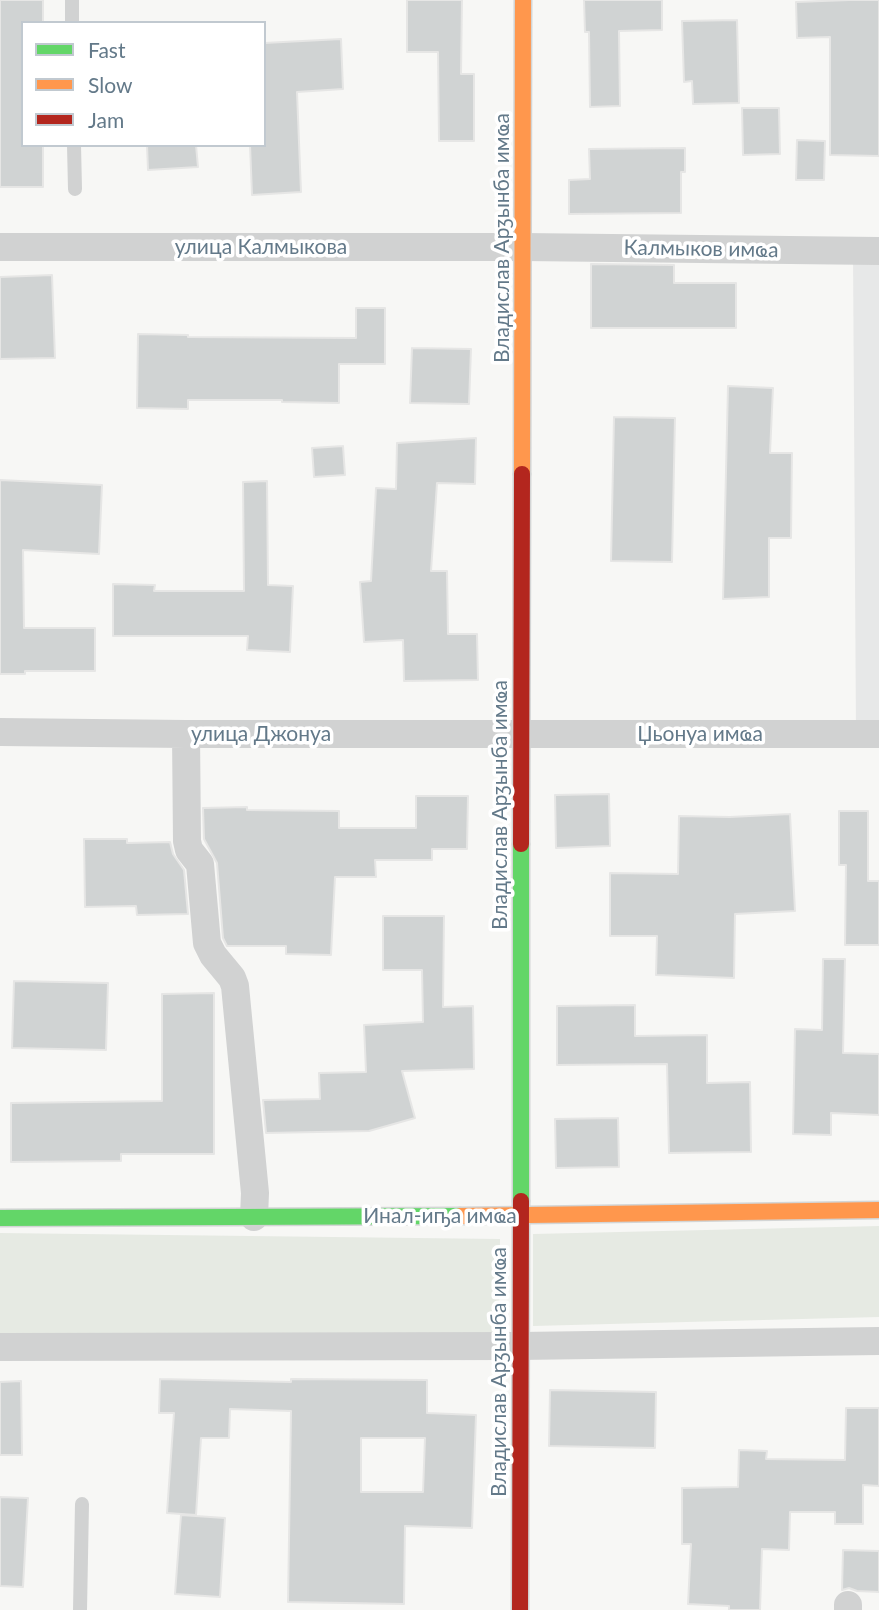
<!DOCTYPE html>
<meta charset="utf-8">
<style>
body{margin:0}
#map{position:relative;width:879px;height:1610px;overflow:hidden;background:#f7f7f5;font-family:Lato,sans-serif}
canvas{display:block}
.legend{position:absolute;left:21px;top:21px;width:245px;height:126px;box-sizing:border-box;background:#fff;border:2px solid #c1c9d0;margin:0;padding:9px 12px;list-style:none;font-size:21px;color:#637989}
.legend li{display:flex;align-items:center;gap:14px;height:35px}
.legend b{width:35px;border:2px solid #c1c9d0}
</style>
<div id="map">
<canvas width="879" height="1610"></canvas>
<ul class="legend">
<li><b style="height:9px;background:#63d668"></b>Fast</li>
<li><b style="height:9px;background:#ff974d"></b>Slow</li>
<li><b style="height:9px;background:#b3261e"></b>Jam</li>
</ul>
</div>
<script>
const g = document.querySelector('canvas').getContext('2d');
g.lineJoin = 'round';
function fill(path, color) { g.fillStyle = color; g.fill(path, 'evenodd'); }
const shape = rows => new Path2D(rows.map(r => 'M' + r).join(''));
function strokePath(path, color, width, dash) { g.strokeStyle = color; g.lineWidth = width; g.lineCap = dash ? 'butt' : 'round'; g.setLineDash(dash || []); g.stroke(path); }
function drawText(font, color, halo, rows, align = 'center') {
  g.font = font + ' Lato,sans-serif'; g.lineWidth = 7; g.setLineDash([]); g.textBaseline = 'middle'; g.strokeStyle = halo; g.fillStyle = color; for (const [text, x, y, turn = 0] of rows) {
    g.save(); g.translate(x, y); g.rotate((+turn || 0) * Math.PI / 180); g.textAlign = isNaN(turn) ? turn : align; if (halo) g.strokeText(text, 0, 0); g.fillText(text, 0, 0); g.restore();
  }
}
fill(shape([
 [853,251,879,251,879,734,856,734]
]), '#e7e8e8');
fill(shape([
 [879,1226,879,1317,533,1326,533,1234],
 [0,1233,500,1239,499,1339,0,1333]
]), '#e6eae3');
const building = shape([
 [0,0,43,0,43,23,23,23,23,145,43,145,43,187,0,187,0,0],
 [407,0,462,0,461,74,474,74,474,141,439,141,438,52,407,52,407,0],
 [584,0,662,0,662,30,619,31,620,106,590,107,589,32,585,32,584,0],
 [849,0,879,0,879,156,830,155,830,37,797,38,796,2,849,0],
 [737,20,739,103,693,104,692,81,684,82,682,21,737,20],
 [341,39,343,89,297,92,301,192,252,195,250,145,264,145,264,43,341,39],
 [742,108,779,108,780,154,743,155,742,108],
 [797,140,825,141,824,180,796,180,797,140],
 [147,145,196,145,198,167,148,170,147,145],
 [685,148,685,172,681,172,681,213,569,214,569,180,590,179,589,149,685,148],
 [591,264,674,265,674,283,736,283,736,328,591,328,591,264],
 [52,275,55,358,0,359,0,277,52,275],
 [356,308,385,308,385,364,339,364,339,403,282,402,282,400,188,400,188,409,137,408,138,334,188,335,188,337,356,338,356,308],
 [412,348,471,349,469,404,410,403,412,348],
 [728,386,773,388,770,453,792,453,791,538,769,538,769,597,723,599,728,386],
 [614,417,675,418,672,562,611,561,614,417],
 [476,438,475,484,437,483,431,571,447,571,448,634,477,634,478,680,404,681,403,640,364,642,360,582,371,581,376,488,396,489,397,443,476,438],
 [343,446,345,475,314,477,312,448,343,446],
 [0,480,102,485,99,554,23,550,24,628,95,628,95,671,25,671,25,674,0,674,0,480],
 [267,481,268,585,293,586,290,652,247,650,248,636,113,636,113,584,155,585,154,591,244,591,243,482,267,481],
 [609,794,610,846,556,848,555,795,609,794],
 [416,796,468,796,467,849,432,849,432,860,375,860,376,877,335,877,331,955,286,954,286,946,227,946,223,938,217,863,204,839,203,808,247,807,247,810,339,811,339,828,416,828,416,796],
 [839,811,868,811,868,881,879,881,879,945,845,945,846,865,839,865,839,811],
 [790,814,795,911,735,914,734,978,656,975,657,936,610,936,610,873,678,874,679,816,730,817,790,814],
 [84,839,127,839,127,843,170,842,173,854,184,870,188,914,137,915,136,906,85,907,84,839],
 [383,916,444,916,443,1007,473,1006,474,1069,402,1071,415,1118,369,1131,266,1133,263,1100,320,1099,319,1073,366,1072,364,1025,423,1022,422,970,383,970,383,916],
 [823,959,845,959,843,1053,879,1054,879,1115,831,1113,831,1135,793,1134,795,1029,822,1030,823,959],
 [14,981,108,983,106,1050,12,1048,14,981],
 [214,993,214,1154,121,1154,121,1161,11,1162,11,1103,162,1101,162,994,214,993],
 [635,1005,635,1036,707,1035,707,1083,750,1082,751,1152,669,1153,667,1064,557,1065,557,1006,635,1005],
 [618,1118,619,1167,556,1168,555,1119,618,1118],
 [160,1379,291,1382,291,1379,427,1380,427,1413,476,1415,472,1528,405,1526,404,1604,288,1602,291,1411,230,1409,229,1438,201,1438,196,1515,167,1513,174,1413,159,1413,160,1379],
 [361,1438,425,1438,423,1492,361,1492,361,1438],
 [21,1381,22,1455,0,1455,0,1382,21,1381],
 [550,1390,656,1392,655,1448,549,1446,550,1390],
 [846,1408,879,1408,879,1486,863,1485,863,1524,835,1524,835,1512,790,1512,789,1550,762,1549,760,1610,729,1610,729,1606,688,1604,691,1544,682,1544,682,1488,738,1487,739,1450,767,1451,766,1459,845,1460,846,1408],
 [0,1497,28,1498,23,1587,0,1586,0,1497],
 [181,1515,225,1518,220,1597,175,1594,181,1515],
 [843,1550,879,1551,879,1592,857,1591,849,1588,842,1590,843,1550]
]);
fill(building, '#d0d3d3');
strokePath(building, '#e6e6e5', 2);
const fast = shape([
 [521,1201,521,844],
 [0,1218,460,1216]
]);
const slow = shape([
 [522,474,523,0],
 [460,1216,879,1210]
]);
const jam = shape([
 [521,844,522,474],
 [520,1610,521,1201]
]);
strokePath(fast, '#d3d5d5', 19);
strokePath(slow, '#d3d5d5', 19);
strokePath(jam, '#d3d5d5', 19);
strokePath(shape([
 [72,0,72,23],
 [74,145,75,189],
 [80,1610,82,1504]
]), '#d1d2d2', 14);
strokePath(shape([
 [0,247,523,247,879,251],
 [0,732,186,734,879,734],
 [186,734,187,841,189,850,200,864,207,943,213,955,232,978,235,986,255,1193,254,1217],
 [0,1347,520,1346,879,1341],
 [848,1610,848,1605]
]), '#d1d2d2', 28);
strokePath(fast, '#63d668', 16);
strokePath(slow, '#ff974d', 16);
strokePath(jam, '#b3261e', 16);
drawText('21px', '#637989', '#fff', [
 ["Владислав Арӡынба имҩа",502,238,-90],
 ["улица Калмыкова",261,247],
 ["Калмыков имҩа",701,249,1],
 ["улица Джонуа",261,734],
 ["Џьонуа имҩа",700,734],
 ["Владислав Арӡынба имҩа",500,805,-90],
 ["Инал-иҧа имҩа",440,1216],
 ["Владислав Арӡынба имҩа",499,1372,-90]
]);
</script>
